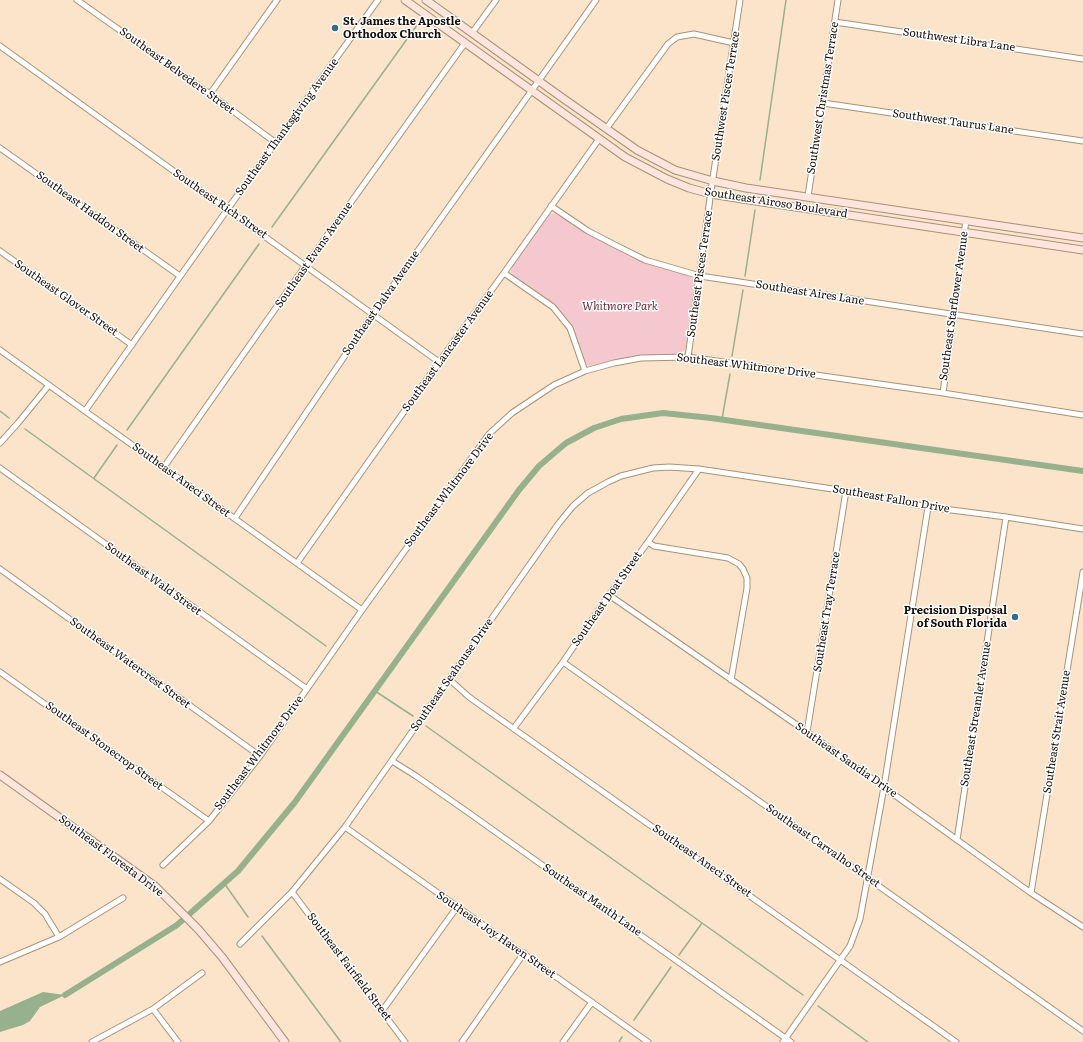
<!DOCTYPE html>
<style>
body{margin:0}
canvas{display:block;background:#fbe4c9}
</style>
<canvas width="1083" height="1042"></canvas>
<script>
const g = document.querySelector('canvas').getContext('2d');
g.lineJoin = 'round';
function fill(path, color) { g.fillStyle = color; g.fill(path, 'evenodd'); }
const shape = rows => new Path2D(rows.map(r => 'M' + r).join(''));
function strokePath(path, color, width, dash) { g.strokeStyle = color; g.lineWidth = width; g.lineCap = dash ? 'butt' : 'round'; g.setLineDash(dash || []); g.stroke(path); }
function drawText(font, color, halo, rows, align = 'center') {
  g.font = font + ' Literata,serif'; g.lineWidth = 3; g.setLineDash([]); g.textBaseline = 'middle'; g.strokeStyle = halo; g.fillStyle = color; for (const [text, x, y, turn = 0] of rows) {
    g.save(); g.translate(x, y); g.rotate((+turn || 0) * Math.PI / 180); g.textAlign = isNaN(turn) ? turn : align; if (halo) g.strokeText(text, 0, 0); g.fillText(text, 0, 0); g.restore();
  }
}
fill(shape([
 [553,213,563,217,592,235,628,256,645,262,688,276,693,279,696,285,686,347,684,351,680,353,674,355,633,356,590,366,586,364,576,335,571,324,557,308,516,278,511,272,512,266,548,216]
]), '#f5c8d0');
fill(shape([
 [43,992,65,995,40,1007,30,1021,23,1025,0,1032,0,1011]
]), '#97b18c');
strokePath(shape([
 [760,180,786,0],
 [272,227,420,21],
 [745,276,755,210],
 [732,356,743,290],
 [0,411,9,418],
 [722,419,730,374],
 [25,429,326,646],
 [127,430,259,244],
 [94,478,117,445],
 [375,691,413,716],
 [426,726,803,995],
 [224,883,248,917],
 [262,936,341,1042],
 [679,955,702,923],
 [818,1006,868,1042],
 [634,1020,671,967],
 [619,1042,622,1037]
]), '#97b18c', 1.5);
strokePath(shape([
 [65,995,177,925,238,871,295,802,519,490,539,466,566,443,594,428,621,419,663,413,711,418,1083,471]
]), '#97b18c', 6);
const street = shape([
 [77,0,210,94,276,143],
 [835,22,1083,59],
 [472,33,496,0],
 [0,46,439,362],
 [210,94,277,0],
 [823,103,1083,141],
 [606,129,668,44,677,37,694,34,734,43],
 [0,148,180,276],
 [808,196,838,0],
 [551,206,588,231,617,246,645,260,700,276,1083,334],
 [0,251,132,345],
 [504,273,553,307,570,328,585,371],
 [0,350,362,610],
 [688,357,711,191,740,0],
 [943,393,966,220],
 [85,411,227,210,378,0],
 [0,443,18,423,49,385],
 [164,467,306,265,465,43],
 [0,468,307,689],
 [235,518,373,314,596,0],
 [648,542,654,546,728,558,739,564,743,569,747,578,747,588,731,680],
 [297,563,439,362,504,273,599,139],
 [0,569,260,756],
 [609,595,807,732,1031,893,1083,927],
 [563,662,1083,1031],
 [0,672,209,821],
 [449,679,469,697,956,1042],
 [514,728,563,662,609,595,648,542,699,469],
 [807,732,846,491],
 [392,761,416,776,469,813,791,1042],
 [345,827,648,1042],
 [957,840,1006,517],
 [163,865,209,821,260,756,362,610,489,434,512,413,554,385,585,371,614,363,641,358,688,357,943,393,1083,415],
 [0,879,34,903,45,914,59,937],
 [292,892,405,1042],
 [1031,893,1083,572],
 [240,944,292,892,345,827,559,523,573,506,588,493,608,482,621,476,653,468,669,467,699,469,846,491,928,507,1006,517,1083,529],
 [0,962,59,937,123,898],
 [153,1009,178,1042],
 [382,1011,457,907],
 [92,1042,153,1009,202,973],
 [462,1042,524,953],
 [563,1042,592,1002],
 [783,1042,850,946,860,919,884,787,928,507]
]);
const secondary = shape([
 [405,0,625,157,667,179,689,188,711,194,742,199,1083,250],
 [426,0,564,99,637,150,675,170,713,181,746,188,1083,238],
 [0,775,155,886,198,929,222,957,285,1042]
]);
strokePath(street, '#a79279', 7);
strokePath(secondary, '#a79279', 9);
strokePath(street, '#fff', 5);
strokePath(secondary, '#ffe5dc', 7);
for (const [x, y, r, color] of [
 [335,28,4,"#376c88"],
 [1015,617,4,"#376c88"]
]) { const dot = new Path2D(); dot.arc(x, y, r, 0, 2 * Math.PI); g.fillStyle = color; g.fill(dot); strokePath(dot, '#fff', 1.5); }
drawText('bold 11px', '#150d05', '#fff', [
 ["St. James the Apostle",343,22],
 ["Orthodox Church",343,35],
 ["Precision Disposal",1007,611,"right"],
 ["of South Florida",1007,624,"right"]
], 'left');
drawText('11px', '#150d05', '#fff', [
 ["Southwest Libra Lane",959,40,8],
 ["Southeast Belvedere Street",177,71,36],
 ["Southwest Pisces Terrace",726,96,-81],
 ["Southwest Christmas Terrace",823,98,-81],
 ["Southwest Taurus Lane",953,122,8],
 ["Southeast Thanksgiving Avenue",287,127,-54],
 ["Southeast Airoso Boulevard",776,203,9],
 ["Southeast Rich Street",220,204,35],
 ["Southeast Haddon Street",90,212,36],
 ["Southeast Evans Avenue",314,255,-55],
 ["Southeast Pisces Terrace",700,274,-82],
 ["Southeast Aires Lane",810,293,9],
 ["Southeast Glover Street",66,298,35],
 ["Southeast Dalva Avenue",381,303,-55],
 ["Southeast Starflower Avenue",954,306,-82],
 ["Southeast Lancaster Avenue",448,351,-54],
 ["Southeast Whitmore Drive",746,366,7],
 ["Southeast Aneci Street",181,480,36],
 ["Southeast Whitmore Drive",449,490,-53],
 ["Southeast Fallon Drive",891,499,10],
 ["Southeast Wald Street",153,579,36],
 ["Southeast Doat Street",607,599,-55],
 ["Southeast Tray Terrace",827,612,-81],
 ["Southeast Watercrest Street",130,663,36],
 ["Southeast Seahouse Drive",452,675,-55],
 ["Southeast Streamlet Avenue",976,714,-81],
 ["Southeast Strait Avenue",1057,732,-81],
 ["Southeast Stonecrop Street",104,746,36],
 ["Southeast Whitmore Drive",259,753,-53],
 ["Southeast Sandia Drive",846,760,35],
 ["Southeast Carvalho Street",823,846,35],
 ["Southeast Floresta Drive",111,856,37],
 ["Southeast Aneci Street",702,861,35],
 ["Southeast Manth Lane",592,900,35],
 ["Southeast Joy Haven Street",496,935,35],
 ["Southeast Fairfield Street",349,967,53]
]);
drawText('italic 11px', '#6a2c3c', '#fff', [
 ["Whitmore Park",620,307]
]);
</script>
